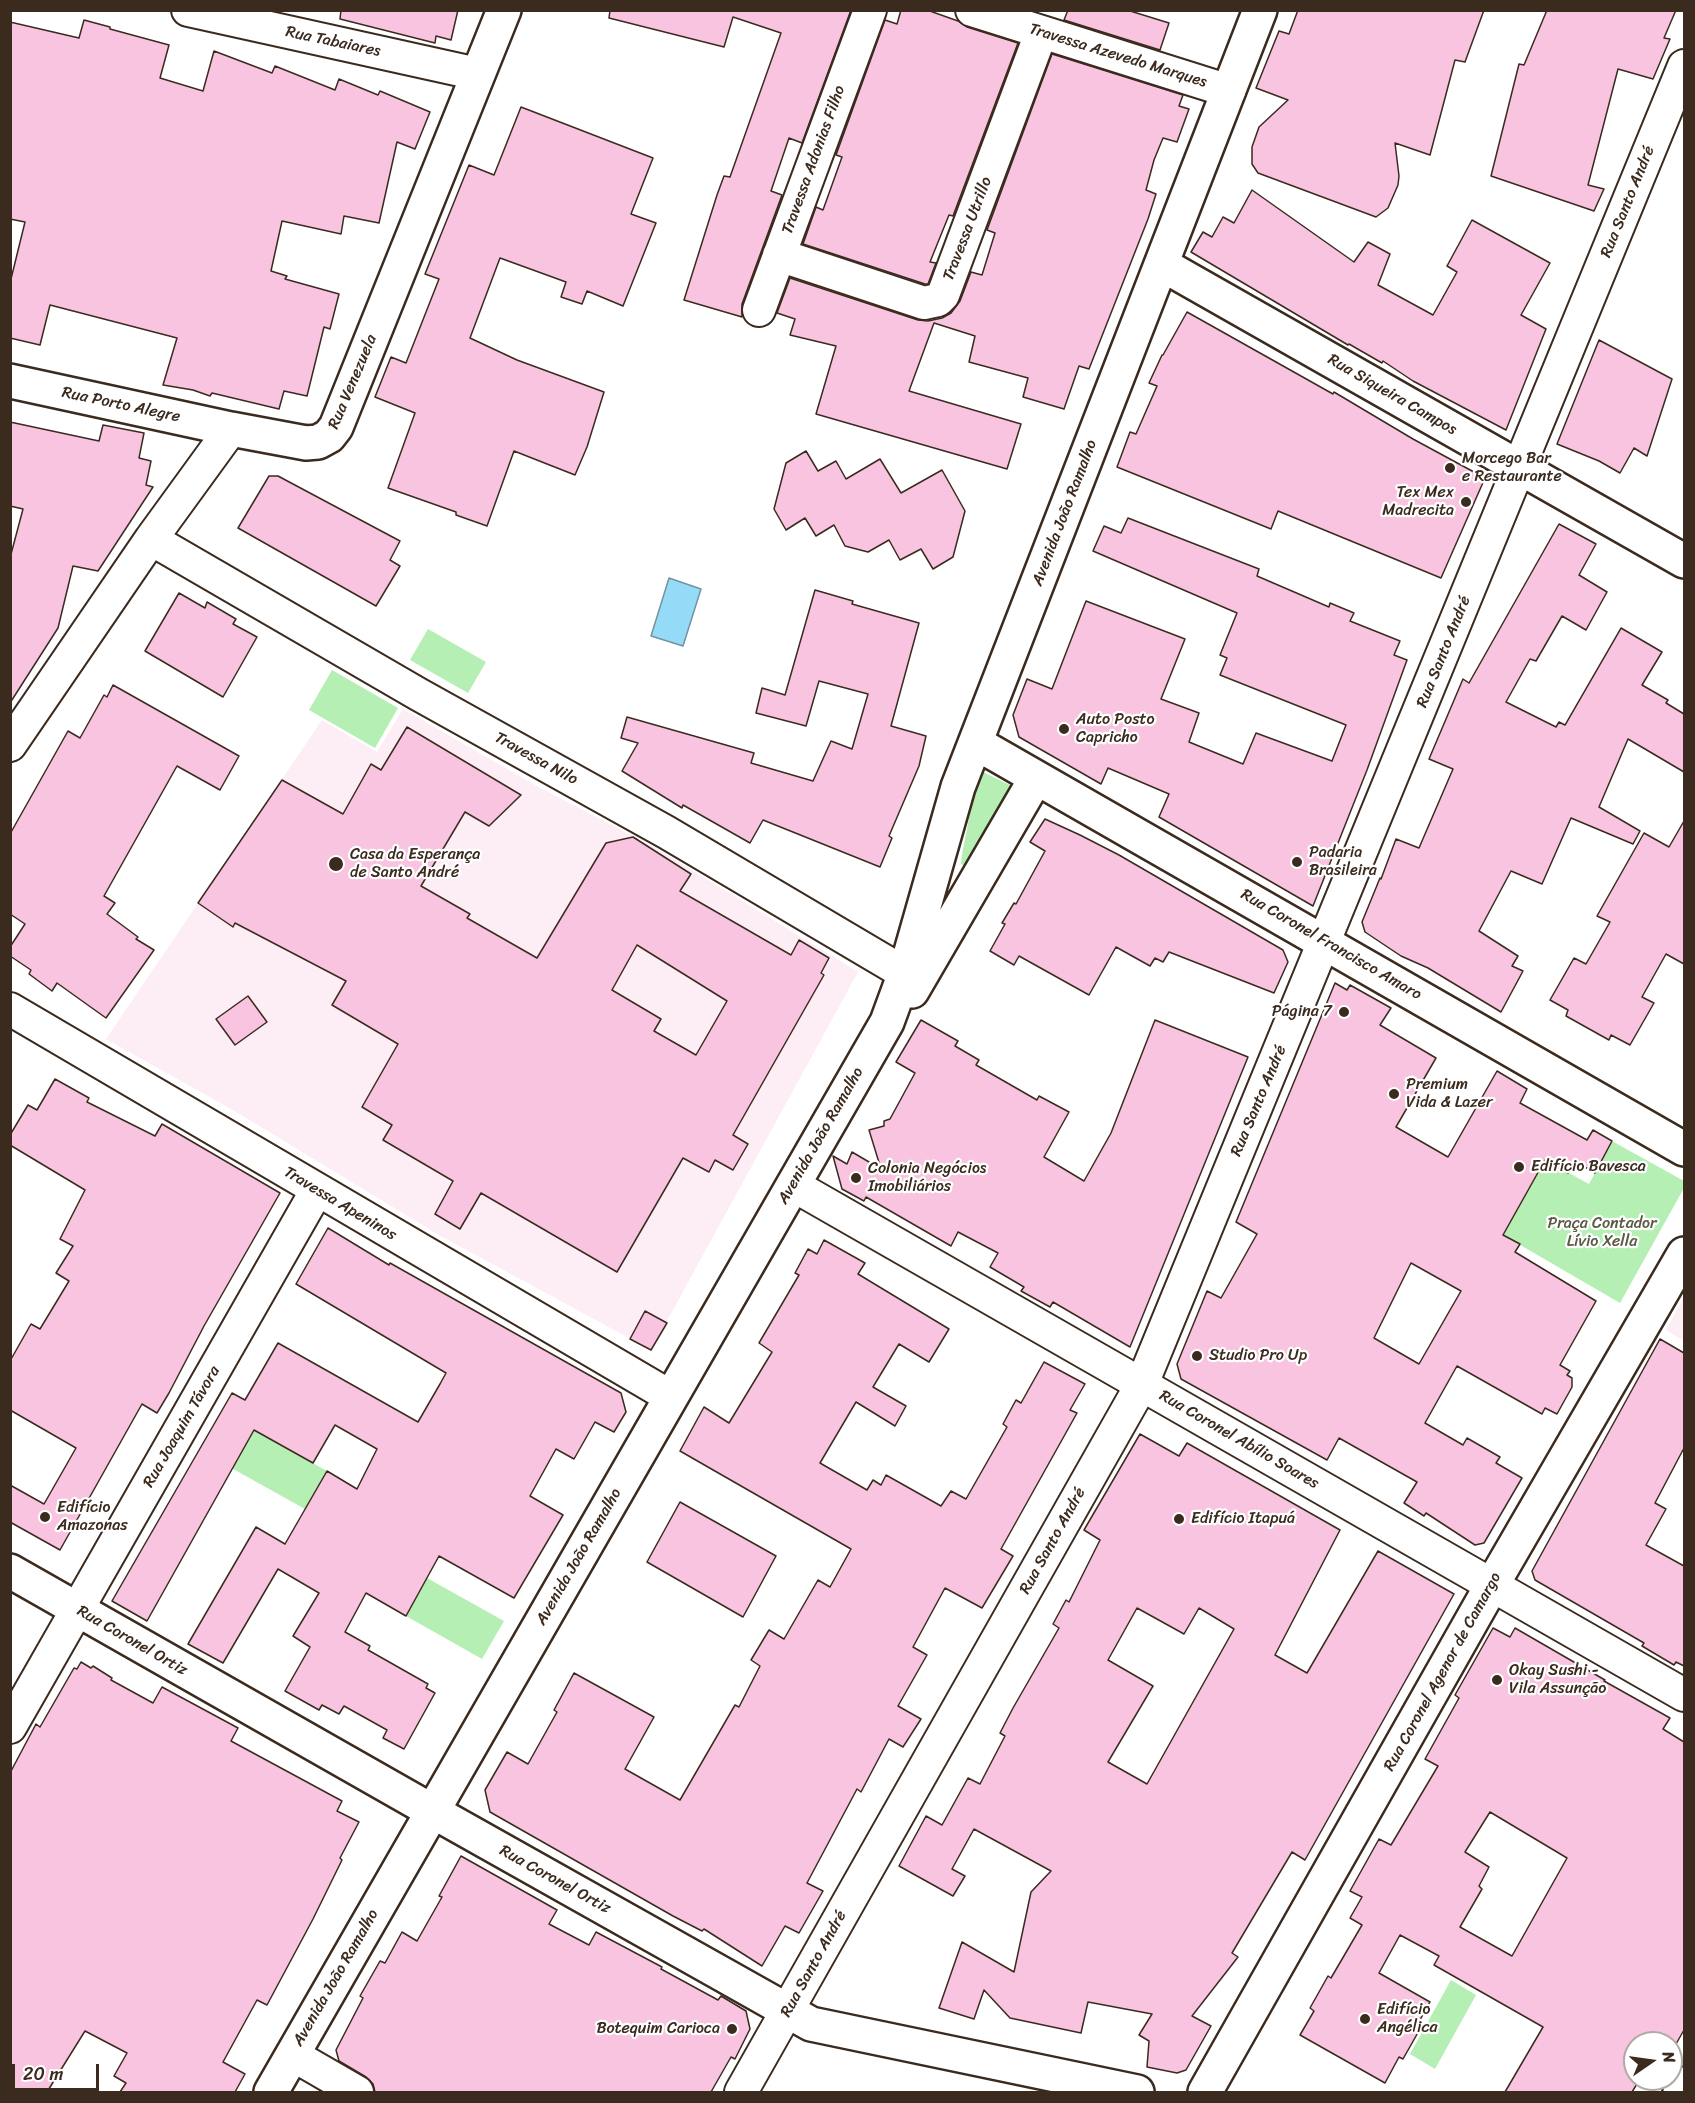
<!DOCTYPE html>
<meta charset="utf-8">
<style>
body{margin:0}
#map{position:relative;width:1695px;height:2103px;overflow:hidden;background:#fff;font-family:Sriracha,sans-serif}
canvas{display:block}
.frame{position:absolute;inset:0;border:12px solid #3b2a1e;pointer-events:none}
.north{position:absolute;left:1623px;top:2031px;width:60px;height:60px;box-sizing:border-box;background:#fff;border:2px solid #b1aaa5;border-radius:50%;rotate:77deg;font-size:16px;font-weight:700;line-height:24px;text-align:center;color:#3b2a1e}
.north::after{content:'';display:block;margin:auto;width:21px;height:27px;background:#3b2a1e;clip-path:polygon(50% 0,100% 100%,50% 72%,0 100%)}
.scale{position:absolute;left:12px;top:2064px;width:87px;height:27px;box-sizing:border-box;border:3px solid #3b2a1e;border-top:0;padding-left:8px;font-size:18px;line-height:21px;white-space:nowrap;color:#3b2a1e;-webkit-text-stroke:4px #fff;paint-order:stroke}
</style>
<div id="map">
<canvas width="1695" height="2103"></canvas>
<div class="frame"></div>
<div class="north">N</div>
<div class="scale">20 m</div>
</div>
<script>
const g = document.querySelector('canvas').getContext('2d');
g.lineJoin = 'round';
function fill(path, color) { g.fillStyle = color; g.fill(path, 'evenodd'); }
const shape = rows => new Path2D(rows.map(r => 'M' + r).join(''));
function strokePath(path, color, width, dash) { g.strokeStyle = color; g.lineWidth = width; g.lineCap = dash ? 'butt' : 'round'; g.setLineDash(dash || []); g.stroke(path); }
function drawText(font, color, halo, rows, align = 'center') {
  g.font = font + ' Sriracha,sans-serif'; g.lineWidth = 4.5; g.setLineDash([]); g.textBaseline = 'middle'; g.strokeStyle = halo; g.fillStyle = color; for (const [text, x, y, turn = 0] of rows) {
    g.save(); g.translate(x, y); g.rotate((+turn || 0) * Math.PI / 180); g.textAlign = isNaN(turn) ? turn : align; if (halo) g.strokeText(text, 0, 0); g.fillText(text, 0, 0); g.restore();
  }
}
fill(shape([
 [403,709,533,784,656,848,858,972,651,1350,437,1234,238,1113,106,1039,322,720,377,752],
 [1684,1297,1684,1341,1666,1330]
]), '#fdedf5');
fill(shape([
 [428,629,486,662,468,693,410,660],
 [332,670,398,708,375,748,309,710],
 [981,771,1012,786,1014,792,970,867,964,867,961,863,962,854,978,773],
 [1612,1141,1684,1181,1684,1188,1620,1303,1503,1235,1545,1160,1589,1184],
 [221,1412,327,1471,305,1509,199,1450],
 [427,1578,504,1621,482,1659,406,1616],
 [1451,1980,1476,1995,1435,2069,1410,2054]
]), '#b5efb4');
const water = shape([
 [669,578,701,589,683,646,651,636,669,578]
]);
fill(water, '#95dbf7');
strokePath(water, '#7194a0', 1.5);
const building = shape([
 [341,10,458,10,451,40,436,36,435,43,340,19,341,10],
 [610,10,851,10,802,143,789,138,771,191,782,195,742,304,742,317,684,300,717,195,724,176,730,177,781,33,733,17,724,47,609,18,610,10],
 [901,10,927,10,958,21,967,27,1018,43,953,216,949,215,930,262,936,263,928,284,925,284,803,244,816,207,823,210,842,157,836,155,885,20,897,24,901,10],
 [1068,10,1127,10,1169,23,1160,50,1064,20,1068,10],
 [1298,10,1484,10,1465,62,1455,60,1430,155,1395,143,1399,176,1398,185,1388,208,1376,217,1258,173,1252,164,1252,147,1259,127,1288,100,1256,88,1279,31,1289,34,1298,10],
 [1547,10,1676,10,1664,38,1670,39,1653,79,1618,69,1588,185,1604,189,1594,211,1491,176,1519,64,1524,65,1547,10],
 [84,20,110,27,110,29,169,45,160,78,203,91,214,51,272,73,275,66,335,90,339,79,378,95,380,91,430,112,415,149,397,142,379,223,344,216,341,234,282,221,271,271,287,276,285,279,339,294,330,329,324,327,307,396,284,391,279,409,212,393,210,396,193,390,163,385,177,338,50,305,40,345,10,338,10,283,25,222,10,219,10,22,79,38,84,20],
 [1052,54,1183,95,1179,106,1189,109,1177,142,1163,138,1154,160,1146,190,1156,194,1148,219,1089,369,1079,366,1064,409,1023,397,1028,378,969,362,975,336,934,323,909,391,1021,424,1007,469,816,414,836,346,790,335,795,319,777,313,790,278,918,320,928,321,942,318,951,313,960,301,971,272,982,275,995,233,987,230,1052,54],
 [521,107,653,158,631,214,656,223,623,306,587,291,582,304,561,297,566,282,500,258,470,338,517,360,604,392,587,447,575,475,514,451,487,526,456,515,456,512,388,488,415,413,375,397,391,357,406,363,439,279,425,274,469,165,494,175,521,107],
 [1252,190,1354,262,1368,242,1390,254,1378,285,1433,315,1457,272,1447,266,1472,220,1550,263,1521,315,1546,329,1506,430,1413,381,1383,361,1382,363,1349,344,1348,345,1191,252,1203,232,1212,237,1223,217,1234,223,1252,190],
 [1187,312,1333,394,1334,392,1413,439,1485,478,1441,578,1278,511,1271,529,1117,467,1130,432,1136,434,1157,386,1149,383,1162,355,1163,355,1187,312],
 [1599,340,1672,379,1647,456,1634,448,1620,473,1599,461,1557,444,1599,340],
 [10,422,99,441,103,425,144,433,139,458,151,461,146,485,153,487,98,571,73,566,58,628,10,703,10,558,23,509,10,506,10,422],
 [806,451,818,471,836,461,846,479,880,459,901,493,942,470,965,511,953,557,933,569,921,549,900,560,889,540,868,552,845,546,834,525,816,536,805,518,786,530,774,509,786,463,806,451],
 [269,476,278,476,400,541,390,560,400,566,376,606,238,528,269,476],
 [1128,518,1259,569,1257,576,1329,607,1330,603,1354,613,1350,621,1400,641,1394,655,1407,660,1367,770,1313,906,1159,817,1169,794,1108,768,1101,784,1019,737,1013,715,1027,679,1052,689,1086,601,1185,639,1161,699,1199,713,1189,742,1243,764,1256,733,1332,761,1346,725,1220,675,1227,658,1220,655,1237,613,1093,551,1104,526,1121,533,1128,518],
 [1559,524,1596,544,1579,575,1607,592,1586,630,1562,616,1536,661,1530,659,1506,702,1556,727,1559,722,1565,725,1621,628,1662,652,1642,685,1668,700,1666,703,1684,714,1684,772,1628,739,1599,807,1640,831,1633,844,1571,818,1542,884,1511,871,1479,931,1518,956,1512,966,1523,971,1501,1012,1428,968,1401,956,1365,932,1362,922,1380,878,1381,879,1396,839,1419,848,1453,769,1429,759,1463,679,1469,683,1559,524],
 [815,590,853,601,852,604,919,623,891,726,926,736,919,766,889,836,892,838,880,867,763,820,750,843,683,805,682,808,622,771,638,743,621,738,627,717,754,753,751,763,813,781,831,741,852,749,868,694,819,681,806,726,756,713,762,688,785,695,815,590],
 [179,593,205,608,207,602,236,619,233,624,257,637,223,697,145,651,179,593],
 [113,685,239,756,220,790,177,766,104,896,115,903,107,914,138,937,136,939,154,950,106,1018,57,983,52,991,29,974,31,970,10,956,10,947,25,924,10,914,10,834,68,731,80,738,104,695,107,697,113,685],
 [407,727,521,795,489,826,465,812,421,886,470,914,467,918,537,958,606,843,633,837,691,874,680,891,791,955,799,940,829,958,821,973,824,975,733,1135,748,1144,733,1170,715,1160,709,1172,683,1158,617,1272,481,1193,460,1229,435,1214,453,1181,383,1140,392,1125,362,1107,398,1044,332,1005,346,981,235,923,233,927,198,903,282,780,343,814,371,764,381,770,407,727],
 [637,945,727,1001,696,1055,654,1031,661,1019,612,990,637,945],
 [1045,819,1080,835,1119,855,1283,950,1288,962,1274,993,1169,952,1163,962,1155,958,1150,966,1116,947,1089,995,1019,956,1014,965,990,951,1005,924,1002,923,1014,903,1016,904,1045,851,1030,842,1045,819],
 [1684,821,1684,964,1666,954,1642,997,1654,1003,1630,1045,1611,1035,1609,1040,1566,1016,1568,1010,1550,1000,1574,958,1586,964,1610,922,1597,916,1644,833,1669,847,1684,821],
 [1335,983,1347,990,1350,985,1391,1008,1380,1025,1436,1058,1396,1127,1448,1157,1497,1071,1527,1089,1520,1103,1587,1140,1593,1130,1612,1141,1595,1173,1575,1161,1568,1173,1545,1160,1503,1235,1520,1244,1515,1252,1596,1301,1560,1365,1570,1371,1567,1375,1572,1378,1572,1387,1557,1414,1545,1408,1542,1414,1457,1366,1425,1423,1463,1445,1467,1438,1500,1457,1496,1463,1522,1478,1484,1543,1475,1545,1426,1513,1424,1516,1404,1503,1417,1482,1339,1438,1327,1460,1181,1379,1177,1364,1207,1291,1221,1298,1257,1234,1236,1222,1335,983],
 [1411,1263,1461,1291,1419,1364,1374,1338,1411,1263],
 [248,996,267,1022,235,1045,216,1019,248,996],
 [921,1020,958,1041,955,1046,979,1060,976,1065,1037,1100,1039,1096,1069,1112,1044,1157,1084,1181,1111,1133,1155,1020,1248,1057,1130,1347,1053,1302,1050,1307,1021,1291,1024,1287,990,1267,998,1253,958,1232,951,1246,866,1197,864,1201,842,1189,833,1156,847,1164,852,1152,881,1169,869,1130,884,1126,884,1121,890,1119,915,1073,896,1062,921,1020],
 [55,1079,89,1098,87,1102,155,1136,162,1124,280,1193,204,1326,169,1393,157,1413,142,1404,60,1550,10,1522,10,1485,44,1504,76,1448,10,1410,10,1361,31,1324,40,1329,69,1281,56,1273,73,1246,60,1239,85,1190,10,1145,10,1135,28,1105,37,1110,55,1079],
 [328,1228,389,1265,390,1263,621,1393,626,1412,614,1432,595,1422,574,1459,556,1449,530,1496,563,1515,514,1598,439,1556,406,1616,366,1593,345,1632,370,1646,368,1650,428,1684,426,1688,435,1693,404,1749,383,1738,387,1730,344,1706,339,1714,322,1705,319,1710,285,1691,310,1647,293,1636,319,1593,278,1569,223,1663,188,1644,256,1527,285,1544,327,1471,357,1489,377,1449,335,1425,313,1463,254,1430,147,1621,112,1601,232,1393,245,1400,278,1343,418,1422,440,1384,446,1373,296,1284,328,1228],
 [824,1240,865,1263,858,1274,949,1329,929,1362,899,1344,873,1387,906,1406,895,1426,856,1402,820,1463,867,1490,873,1480,881,1485,886,1475,941,1506,951,1491,966,1499,1007,1427,1003,1424,1016,1400,1021,1403,1044,1362,1085,1384,1070,1410,1077,1413,1001,1549,1013,1556,982,1608,945,1588,913,1647,927,1655,898,1706,921,1719,903,1747,889,1739,861,1792,857,1789,807,1883,823,1891,799,1933,785,1926,762,1966,704,1929,702,1931,673,1916,490,1812,485,1790,507,1752,528,1764,557,1712,554,1710,574,1673,654,1717,625,1769,680,1800,735,1705,739,1707,760,1666,751,1660,769,1630,784,1639,818,1580,830,1587,851,1549,680,1451,704,1407,729,1423,772,1352,759,1343,799,1275,795,1273,808,1249,817,1254,824,1240],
 [645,1311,667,1323,651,1350,630,1339,645,1311],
 [1660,1339,1684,1353,1684,1448,1655,1503,1666,1509,1646,1545,1684,1566,1684,1666,1676,1662,1674,1665,1642,1646,1644,1643,1535,1580,1532,1571,1660,1339],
 [1140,1434,1179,1456,1187,1443,1340,1530,1275,1655,1307,1673,1378,1551,1454,1594,1305,1860,1292,1852,1232,1953,1238,1957,1192,2016,1211,2026,1186,2070,1177,2073,1147,2067,1149,2041,1139,2035,1152,2014,1088,2002,1081,2033,1010,2018,984,1990,974,2019,939,2008,962,1942,1014,1972,1031,1892,1051,1871,974,1829,952,1869,965,1876,953,1896,899,1866,926,1816,942,1825,968,1778,980,1784,1005,1736,1000,1733,1013,1708,1059,1628,1053,1624,1066,1600,1069,1602,1100,1540,1084,1530,1140,1434],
 [1137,1608,1184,1634,1199,1608,1234,1629,1147,1784,1108,1762,1153,1686,1108,1660,1137,1608],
 [680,1502,776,1556,743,1617,647,1562,680,1502],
 [1493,1628,1510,1637,1515,1628,1605,1680,1604,1681,1670,1718,1663,1729,1684,1742,1684,2030,1676,2044,1664,2037,1660,2043,1635,2043,1635,2079,1640,2079,1632,2092,1505,2092,1543,2027,1434,1965,1439,1956,1400,1935,1379,1973,1430,2002,1416,2027,1420,2029,1403,2059,1399,2057,1385,2083,1300,2035,1314,2011,1310,2008,1328,1976,1331,1978,1362,1925,1350,1918,1362,1897,1350,1891,1379,1839,1391,1845,1438,1766,1425,1759,1459,1698,1455,1695,1493,1628],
 [1490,1812,1567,1858,1512,1956,1460,1927,1482,1889,1479,1886,1489,1867,1465,1852,1490,1812],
 [81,1662,91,1668,93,1666,112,1678,111,1680,153,1703,162,1687,238,1728,231,1741,342,1801,337,1811,359,1822,340,1858,342,1860,313,1919,267,2005,257,2000,223,2062,245,2074,235,2092,120,2092,126,2083,114,2076,127,2053,85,2031,47,2092,10,2092,10,1773,36,1724,40,1727,74,1668,77,1669,81,1662],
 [461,1856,557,1910,549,1924,589,1945,596,1932,662,1967,661,1969,718,2000,721,1996,746,2011,750,2029,735,2059,731,2057,711,2092,375,2092,373,2084,366,2077,339,2061,336,2050,363,1998,360,1996,380,1961,385,1963,402,1932,417,1941,442,1897,439,1896,461,1856]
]);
fill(building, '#f9c4df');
strokePath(building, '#3b2a1e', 1.5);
const minor = shape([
 [188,10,478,74],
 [972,10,1229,91],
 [779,255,924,303,938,300,943,295,1041,33],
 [759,310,870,10],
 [151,539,418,694,666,832,918,981],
 [10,745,151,539,231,429],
 [10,1009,671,1397],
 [793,1185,1684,1695],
 [10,1727,317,1190],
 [293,2055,357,2092],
 [741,2092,1142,1384,1684,66]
]);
const tertiary = shape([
 [1163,265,1684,561],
 [10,381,231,429,306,443,318,442,329,436,336,427,504,10],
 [976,743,1684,1149],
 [912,991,1036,778],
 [10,1571,432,1811,811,2024,1137,2092],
 [271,2092,887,1022,905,973,958,787,1260,10],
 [1205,2092,1492,1585,1684,1254]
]);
const primary = shape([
 [1680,2092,1684,2084]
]);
strokePath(minor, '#3b2a1e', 36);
strokePath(tertiary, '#3b2a1e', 38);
strokePath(primary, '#3b2a1e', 38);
strokePath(minor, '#fff', 32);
strokePath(tertiary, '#fff', 33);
strokePath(primary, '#fff', 33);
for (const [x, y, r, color] of [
 [1450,468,6,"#3b2a1e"],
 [1466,502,6,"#3b2a1e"],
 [1064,729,6,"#3b2a1e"],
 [1297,862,6,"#3b2a1e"],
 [336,864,8,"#3b2a1e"],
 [1344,1012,6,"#3b2a1e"],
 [1394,1094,6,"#3b2a1e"],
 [1519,1167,6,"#3b2a1e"],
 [856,1178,6,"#3b2a1e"],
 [1197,1356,6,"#3b2a1e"],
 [45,1517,6,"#3b2a1e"],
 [1179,1519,6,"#3b2a1e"],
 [1497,1680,6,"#3b2a1e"],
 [1365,2019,6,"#3b2a1e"],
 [732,2029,6,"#3b2a1e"]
]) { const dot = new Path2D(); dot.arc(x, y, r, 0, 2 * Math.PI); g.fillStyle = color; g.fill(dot); strokePath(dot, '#fff', 2); }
drawText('16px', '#3b2a1e', '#fff', [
 ["Rua Tabaiares",333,42,12],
 ["Travessa Azevedo Marques",1118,56,17],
 ["Travessa Adonias Filho",814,160,-70],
 ["Rua Santo André",1628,202,-68],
 ["Travessa Utrillo",968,229,-69],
 ["Rua Venezuela",353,382,-67],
 ["Rua Siqueira Campos",1392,395,30],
 ["Rua Porto Alegre",121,405,12],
 ["Avenida João Ramalho",1065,513,-69],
 ["Rua Santo André",1444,652,-68],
 ["Travessa Nilo",536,759,29],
 ["Rua Coronel Francisco Amaro",1331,945,30],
 ["Rua Santo André",1259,1101,-67],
 ["Avenida João Ramalho",821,1136,-60],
 ["Travessa Apeninos",340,1204,31],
 ["Rua Joaquim Távora",182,1427,-60],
 ["Rua Coronel Abílio Soares",1239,1440,30],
 ["Rua Santo André",1053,1541,-61],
 ["Avenida João Ramalho",579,1557,-60],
 ["Rua Coronel Ortiz",132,1641,30],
 ["Rua Coronel Agenor de Camargo",1443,1672,-61],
 ["Rua Coronel Ortiz",555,1880,29],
 ["Rua Santo André",814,1964,-61],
 ["Avenida João Ramalho",336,1978,-60]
]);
drawText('16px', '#3b2a1e', '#fff', [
 ["Morcego Bar",1462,459],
 ["e Restaurante",1462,477],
 ["Tex Mex",1454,493,"right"],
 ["Madrecita",1454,511,"right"],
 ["Auto Posto",1076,720],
 ["Capricho",1076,738],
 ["Padaria",1309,853],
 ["Brasileira",1309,871],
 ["Casa da Esperança",350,855],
 ["de Santo André",350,873],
 ["Página 7",1332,1012,"right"],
 ["Premium",1406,1085],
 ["Vida & Lazer",1406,1103],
 ["Edifício Bavesca",1531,1167],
 ["Colonia Negócios",868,1169],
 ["Imobiliários",868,1187],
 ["Studio Pro Up",1209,1356],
 ["Edifício",57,1508],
 ["Amazonas",57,1526],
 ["Edifício Itapuá",1191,1519],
 ["Okay Sushi -",1509,1671],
 ["Vila Assunção",1509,1689],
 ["Edifício",1377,2010],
 ["Angélica",1377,2028],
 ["Botequim Carioca",720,2029,"right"]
], 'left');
drawText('16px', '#5a5b44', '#fff', [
 ["Praça Contador",1602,1224],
 ["Lívio Xella",1602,1242]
]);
</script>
